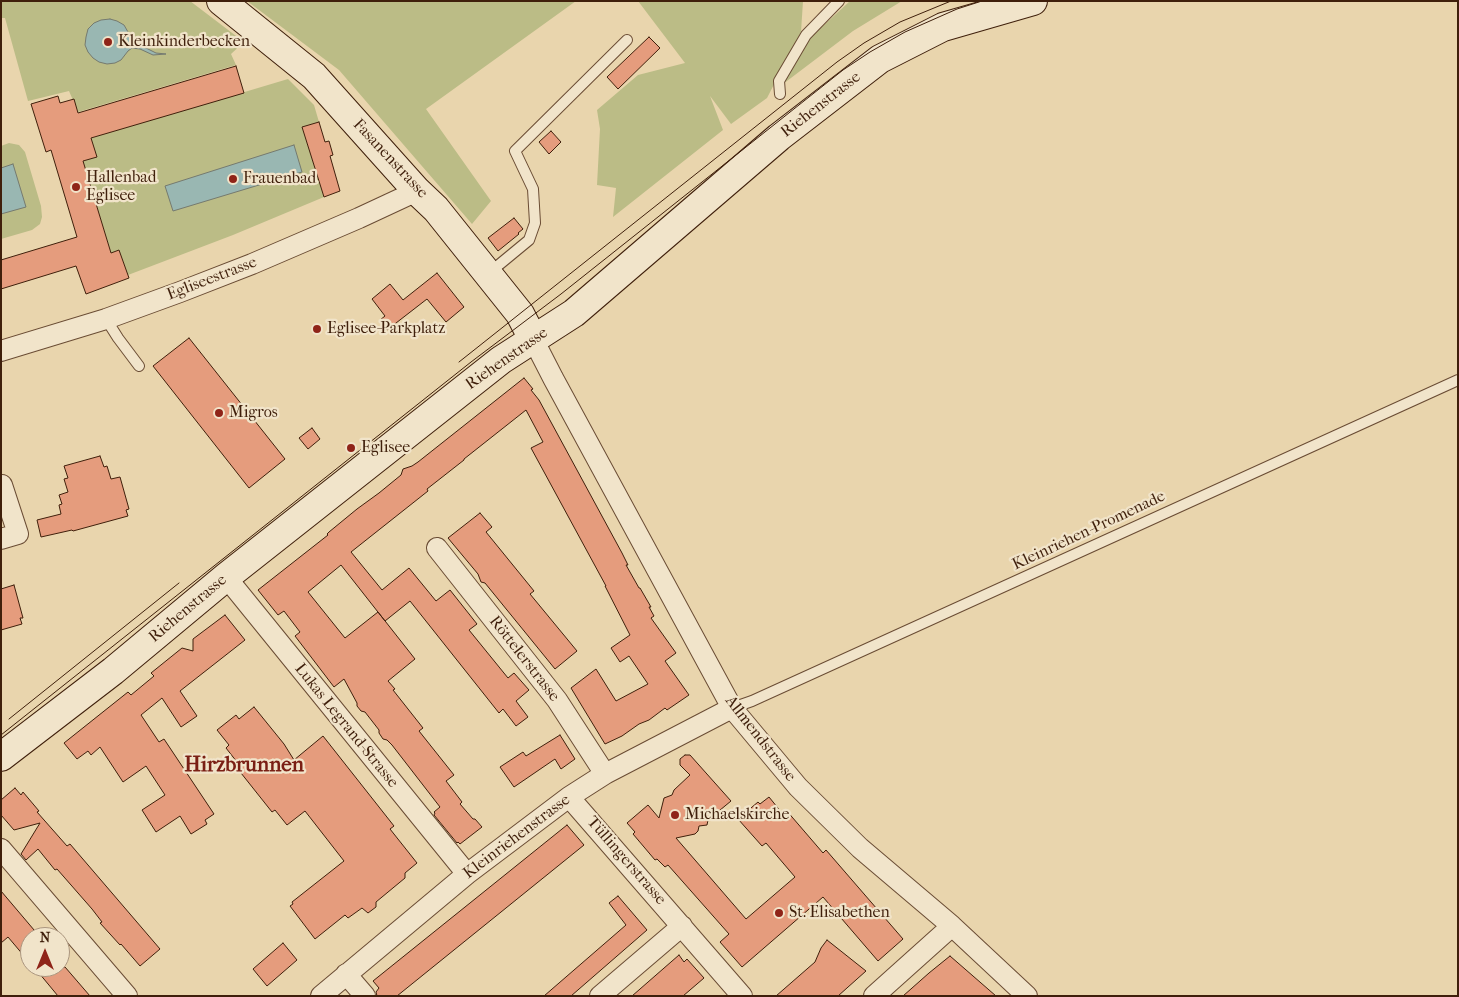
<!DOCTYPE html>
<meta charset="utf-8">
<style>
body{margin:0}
#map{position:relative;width:1459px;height:997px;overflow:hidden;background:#e9d5ad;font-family:"IM FELL French Canon",serif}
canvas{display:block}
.frame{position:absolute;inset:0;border:2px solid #3f1f0b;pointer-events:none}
.north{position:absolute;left:20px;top:927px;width:50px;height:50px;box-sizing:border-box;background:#f1e4ca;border:1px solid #aa957e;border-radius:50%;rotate:0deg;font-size:14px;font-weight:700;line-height:20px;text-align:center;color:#3f1f0b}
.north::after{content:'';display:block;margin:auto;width:18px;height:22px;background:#8f2418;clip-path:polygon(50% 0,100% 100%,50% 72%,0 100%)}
</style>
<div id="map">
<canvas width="1459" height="997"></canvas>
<div class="frame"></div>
<div class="north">N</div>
</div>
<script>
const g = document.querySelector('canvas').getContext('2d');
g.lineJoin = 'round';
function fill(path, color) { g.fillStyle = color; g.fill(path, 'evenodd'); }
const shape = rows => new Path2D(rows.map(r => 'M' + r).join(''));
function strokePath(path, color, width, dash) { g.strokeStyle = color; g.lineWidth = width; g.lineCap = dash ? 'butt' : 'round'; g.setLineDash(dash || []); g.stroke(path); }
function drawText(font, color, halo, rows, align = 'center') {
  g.font = font + ' "IM FELL French Canon",serif'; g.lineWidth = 4.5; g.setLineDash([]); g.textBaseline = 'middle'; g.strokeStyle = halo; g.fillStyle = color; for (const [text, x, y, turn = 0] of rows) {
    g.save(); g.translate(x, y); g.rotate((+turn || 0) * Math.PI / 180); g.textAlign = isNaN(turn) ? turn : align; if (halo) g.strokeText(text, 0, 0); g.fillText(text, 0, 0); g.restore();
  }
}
fill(shape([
 [1,1,190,1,244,42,231,54,236,65,78,112,69,91,28,101,5,18,1,18],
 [247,1,576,1,426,109,491,201,472,224,339,70],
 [638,1,803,1,801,32,767,98,731,124,710,96,723,130,613,217,616,188,597,185,600,129,597,110,638,75,685,63],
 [850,1,902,1,853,31,783,84,810,38],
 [288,79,314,105,319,122,302,127,324,197,233,235,128,275,119,250,111,253,83,161,96,157,91,138],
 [9,143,19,145,25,152,41,206,42,217,40,224,32,230,1,239,1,146]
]), '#bbbc86');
const water = shape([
 [110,19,117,21,124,25,128,32,132,43,135,45,146,48,156,53,166,54,153,55,140,49,132,48,128,51,121,60,115,63,107,64,99,62,93,58,88,52,85,45,86,37,88,29,94,23,101,20,110,19],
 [294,145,302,172,173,211,165,186,294,145],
 [13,164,26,207,1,214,1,168,13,164]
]);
fill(water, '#99b7b2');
strokePath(water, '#757a6f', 1);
const building = shape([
 [649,37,660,48,618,89,607,77,649,37],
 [236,66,244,93,91,138,97,157,83,161,111,253,119,250,129,278,86,294,76,266,1,289,1,260,77,237,51,150,46,152,31,104,58,96,60,103,74,99,78,113,236,66],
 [319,122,325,142,329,141,333,155,330,156,340,191,324,197,302,127,319,122],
 [551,131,561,142,549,154,539,142,551,131],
 [514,218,523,229,518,233,519,234,498,251,488,238,514,218],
 [437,273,464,307,446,322,427,299,387,330,380,320,385,316,372,299,390,284,403,300,437,273],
 [189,338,285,459,249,488,153,366,189,338],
 [524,378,533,389,531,390,539,400,622,553,628,565,626,565,639,588,640,588,651,607,649,607,654,616,651,618,676,653,665,661,689,695,667,710,665,708,649,720,639,724,622,736,605,744,571,688,596,669,616,701,648,684,629,656,620,662,611,648,630,635,605,586,606,586,531,448,543,442,526,410,464,459,464,460,427,489,428,491,351,552,382,590,409,568,436,601,450,590,477,624,469,630,508,678,514,673,529,690,516,701,528,717,516,726,503,709,499,713,410,601,385,621,341,565,308,592,345,638,378,612,415,659,388,681,395,689,393,690,423,728,419,731,454,775,446,781,462,802,460,804,473,819,475,819,482,827,460,844,458,842,457,843,434,815,435,813,434,812,440,807,392,745,387,740,383,739,379,733,379,730,365,712,361,711,357,706,357,703,344,679,334,687,295,636,300,632,284,611,278,615,258,590,328,535,327,534,329,532,357,509,379,493,401,475,403,469,412,466,418,462,524,378],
 [312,428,320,439,308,449,299,438,312,428],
 [100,456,104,467,107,466,111,479,120,477,129,509,126,510,128,516,73,531,72,530,41,537,37,520,61,514,59,505,62,504,59,495,68,492,64,479,68,478,64,466,100,456],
 [480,513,492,527,486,532,534,591,530,594,577,651,555,669,485,583,481,582,478,574,448,538,480,513],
 [14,585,23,618,20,618,22,624,1,630,1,589,14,585],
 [225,615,245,640,180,691,197,716,181,727,162,698,141,715,159,742,164,739,214,814,205,820,207,824,191,834,180,816,156,832,142,810,165,795,146,766,123,782,100,747,91,755,88,751,77,759,64,743,128,692,131,695,154,676,151,673,182,648,193,651,193,639,225,615],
 [254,707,284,744,294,760,323,736,394,826,390,829,417,863,405,873,405,878,376,902,376,907,368,913,362,908,348,918,345,915,315,939,290,906,293,904,292,902,344,861,305,811,287,825,275,810,272,812,241,773,244,771,226,748,229,745,217,730,236,715,239,719,254,707],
 [560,735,575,759,561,769,555,759,514,787,500,767,523,752,526,756,560,735],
 [685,755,690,755,731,801,708,820,707,825,699,826,698,831,695,834,676,838,746,919,795,877,766,843,762,846,738,819,758,802,760,804,769,797,782,813,786,810,823,853,826,850,903,939,878,961,823,897,742,967,720,942,729,934,668,865,665,867,657,859,655,860,633,834,635,832,627,823,648,805,659,818,664,798,672,795,674,790,690,775,680,765,680,759,685,755],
 [15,788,21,795,23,792,39,811,37,812,67,846,70,844,160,949,140,966,121,944,120,945,100,923,102,922,92,909,57,869,55,870,38,849,26,860,21,854,40,823,14,830,1,815,1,800,15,788],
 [567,825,584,845,397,996,377,996,376,992,379,988,373,981,567,825],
 [1,891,40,937,30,937,30,963,8,937,1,943,1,891],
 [618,896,647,930,571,996,544,996,626,925,609,903,618,896],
 [827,940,866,971,838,996,776,996,815,962,821,948,827,940],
 [283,943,297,960,267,986,253,969,283,943],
 [679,955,684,962,687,959,704,978,683,996,632,996,679,955],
 [950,956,996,996,903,996,929,973,950,956],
 [34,967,65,967,90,996,58,996,34,967]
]);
fill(building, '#e59c7d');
strokePath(building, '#3f1f0b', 1);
const lane = shape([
 [780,94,779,81,806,35,839,1],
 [489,273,529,240,535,223,533,189,515,151,627,40],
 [106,319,118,338,139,366],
 [732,708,752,701,1458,380]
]);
const street = shape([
 [533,339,553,378,732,708,798,787,860,848,952,926,1027,996],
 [1,351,106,319,180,292,252,264,359,218,417,191],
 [1,539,18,534,2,485],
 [437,548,557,700,605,774],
 [226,577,467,874],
 [569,797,742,996],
 [1,849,127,996],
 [346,974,365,996],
 [321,996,467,874,569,797,605,774,732,708],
 [600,996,682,926],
 [874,996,952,926]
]);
const secondary = shape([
 [221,1,314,76,417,191,436,209,520,314,533,339],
 [1,757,113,671,226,577,501,360,574,313,779,137,880,59,943,27,1033,1]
]);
strokePath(lane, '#6a4c34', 12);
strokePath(street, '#6a4c34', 22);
strokePath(secondary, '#3f1f0b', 30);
strokePath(lane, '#f1e4ca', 10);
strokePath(street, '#f1e4ca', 20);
strokePath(secondary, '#f1e4ca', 28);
strokePath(shape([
 [459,362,837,62,864,43,900,22,951,1],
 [9,719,179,583],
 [1,735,471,362,561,294,843,70,870,52,905,32,957,9,982,1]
]), '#3f1f0b', 1);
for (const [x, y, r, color] of [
 [108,42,5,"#8f2418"],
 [233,179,5,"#8f2418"],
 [76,187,5,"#8f2418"],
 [317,329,5,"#8f2418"],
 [219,413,5,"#8f2418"],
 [351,448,5,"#8f2418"],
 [675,815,5,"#8f2418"],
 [779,913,5,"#8f2418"]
]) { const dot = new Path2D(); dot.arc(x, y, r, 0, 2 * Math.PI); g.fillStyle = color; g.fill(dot); strokePath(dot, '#f1e4ca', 2); }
drawText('16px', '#3f1f0b', '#f1e4ca', [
 ["Kleinkinderbecken",118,42],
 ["Hallenbad",86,178],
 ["Eglisee",86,196],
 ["Frauenbad",243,179],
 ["Eglisee-Parkplatz",327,329],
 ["Migros",229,413],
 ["Eglisee",361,448],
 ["Michaelskirche",685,815],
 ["St. Elisabethen",789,913]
], 'left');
drawText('16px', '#3f1f0b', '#f1e4ca', [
 ["Riehenstrasse",821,105,-38],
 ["Fasanenstrasse",390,159,47],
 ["Egliseestrasse",212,279,-21],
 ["Riehenstrasse",507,359,-35],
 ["Kleinriehen-Promenade",1089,531,-25],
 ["Riehenstrasse",188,609,-40],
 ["Röttelerstrasse",524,659,52],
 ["Lukas Legrand-Strasse",346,726,51],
 ["Allmendstrasse",760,739,52],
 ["Kleinriehenstrasse",517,837,-37],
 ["Tüllingerstrasse",626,861,49]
]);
drawText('bold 21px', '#7a1f14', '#f1e4ca', [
 ["Hirzbrunnen",244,766]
]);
</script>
